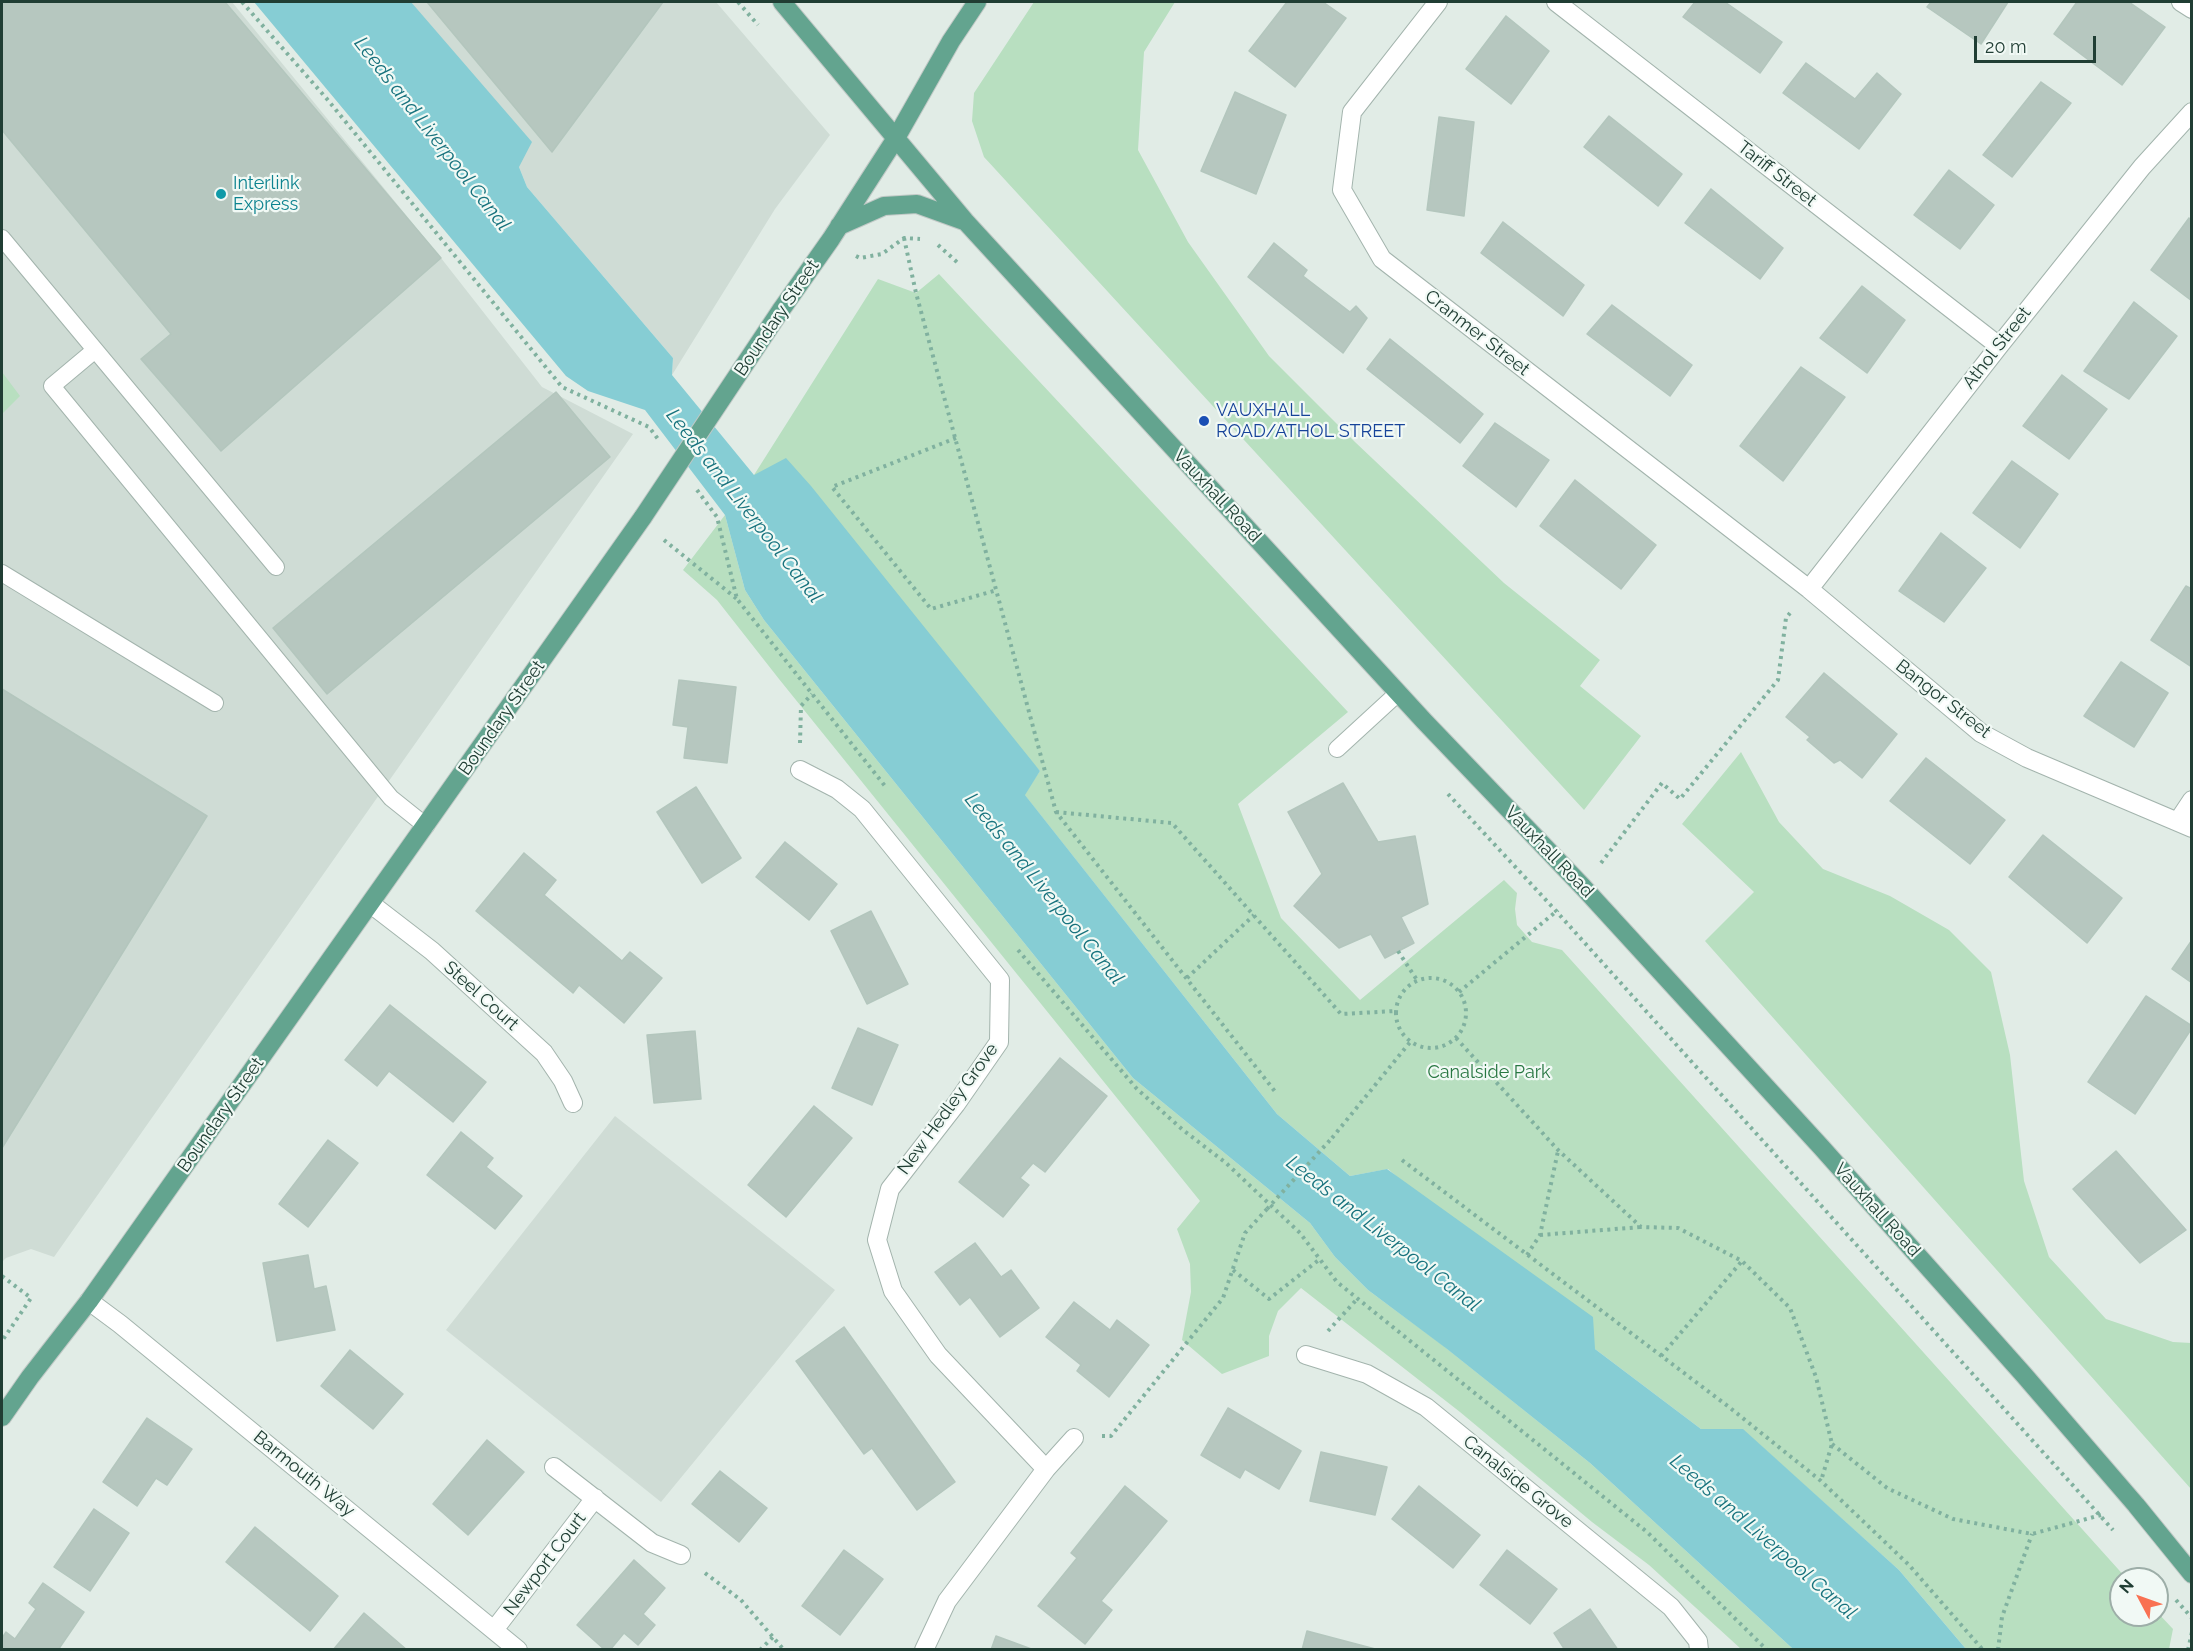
<!DOCTYPE html>
<style>
body{margin:0}
#map{position:relative;width:2193px;height:1651px;overflow:hidden;background:#e1ece6;font-family:Raleway,sans-serif}
canvas{display:block}
.frame{position:absolute;inset:0;border:3px solid #203e34;pointer-events:none}
.north{position:absolute;left:2109px;top:1567px;width:60px;height:60px;box-sizing:border-box;background:#f1f9f5;border:2px solid #9daea8;border-radius:50%;rotate:311deg;font-size:16px;font-weight:700;line-height:24px;text-align:center;color:#203e34}
.north::after{content:'';display:block;margin:auto;width:21px;height:27px;background:#f97152;clip-path:polygon(50% 0,100% 100%,50% 72%,0 100%)}
.scale{position:absolute;left:1974px;top:36px;width:122px;height:27px;box-sizing:border-box;border:3px solid #203e34;border-top:0;padding-left:8px;font-size:18px;line-height:21px;white-space:nowrap;color:#203e34;-webkit-text-stroke:4px #f1f9f5;paint-order:stroke}
</style>
<div id="map">
<canvas width="2193" height="1651"></canvas>
<div class="frame"></div>
<div class="north">N</div>
<div class="scale">20 m</div>
</div>
<script>
const g = document.querySelector('canvas').getContext('2d');
g.lineJoin = 'round';
function fill(path, color) { g.fillStyle = color; g.fill(path, 'evenodd'); }
const shape = rows => new Path2D(rows.map(r => 'M' + r).join(''));
function strokePath(path, color, width, dash) { g.strokeStyle = color; g.lineWidth = width; g.lineCap = dash ? 'butt' : 'round'; g.setLineDash(dash || []); g.stroke(path); }
function drawText(font, color, halo, rows, align = 'center') {
  g.font = font + ' Raleway,sans-serif'; g.lineWidth = 4.5; g.setLineDash([]); g.textBaseline = 'middle'; g.strokeStyle = halo; g.fillStyle = color; for (const [text, x, y, turn = 0] of rows) {
    g.save(); g.translate(x, y); g.rotate((+turn || 0) * Math.PI / 180); g.textAlign = isNaN(turn) ? turn : align; if (halo) g.strokeText(text, 0, 0); g.fillText(text, 0, 0); g.restore();
  }
}
fill(shape([
 [2,2,232,2,441,258,542,387,633,434,54,1257,31,1249,6,1258,2,1262],
 [411,2,716,2,830,135,775,209,672,375,673,358,527,187,519,167],
 [615,1116,835,1290,661,1502,446,1330]
]), '#cfdcd5');
fill(shape([
 [1034,2,1175,2,1144,52,1138,150,1188,242,1269,356,1355,442,1504,583,1600,660,1580,686,1641,736,1584,810,984,157,972,121,974,93],
 [939,274,1348,712,1238,804,1281,918,1360,1000,1504,880,1517,893,1515,909,1517,925,1532,942,1562,950,2127,1579,2121,1579,2121,1615,2157,1615,2157,1612,2173,1629,2169,1649,1966,1649,1899,1570,1743,1430,1701,1429,1595,1349,1388,1169,1350,1176,1277,1114,1024,794,1040,771,754,475,878,279,916,293],
 [2,372,20,396,2,414],
 [725,515,745,590,764,620,1133,1078,1310,1223,1335,1257,1368,1290,1441,1344,1590,1463,1793,1649,1741,1649,1649,1565,1592,1522,1460,1412,1301,1288,1278,1311,1269,1336,1269,1356,1222,1374,1182,1340,1191,1292,1190,1264,1177,1229,1200,1201,779,679,717,600,683,570],
 [1741,752,1779,822,1823,869,1890,896,1949,930,1991,972,2010,1055,2024,1181,2049,1257,2106,1319,2173,1342,2191,1343,2191,1489,1705,941,1754,892,1682,824]
]), '#b8dfc0');
fill(shape([
 [254,2,411,2,532,142,519,167,527,187,673,358,672,375,754,475,786,458,811,486,1040,771,1025,795,1277,1114,1350,1176,1387,1169,1593,1317,1595,1349,1701,1429,1743,1429,1899,1570,1966,1649,1793,1649,1590,1463,1447,1349,1368,1290,1335,1257,1310,1223,1133,1078,764,620,745,590,725,515,645,410,588,391,566,376]
]), '#86cdd4');
const building = shape([
 [2,2,225,2,441,258,221,451,141,359,171,334,2,130,2,2],
 [427,2,663,2,552,152,427,2],
 [1287,2,1323,2,1346,18,1295,87,1249,51,1287,2],
 [1695,2,1725,2,1782,42,1760,73,1683,17,1695,2],
 [1931,2,2008,2,1981,44,1927,7,1931,2],
 [2077,2,2129,2,2165,27,2122,85,2054,34,2077,2],
 [1506,16,1549,51,1511,104,1466,69,1506,16],
 [1806,63,1855,99,1877,73,1901,94,1859,149,1783,93,1806,63],
 [2041,82,2071,103,2012,177,1983,155,2041,82],
 [1235,92,1286,115,1256,194,1201,171,1235,92],
 [1609,116,1682,174,1658,206,1584,147,1609,116],
 [1439,117,1474,122,1464,216,1427,210,1439,117],
 [1949,170,1994,205,1960,249,1914,215,1949,170],
 [1711,189,1783,248,1760,279,1685,223,1711,189],
 [2189,218,2192,220,2192,301,2151,270,2189,218],
 [1503,222,1584,285,1563,316,1481,253,1503,222],
 [1274,243,1307,270,1303,276,1350,312,1356,306,1367,318,1343,353,1248,277,1274,243],
 [1862,286,1905,320,1867,373,1820,338,1862,286],
 [2134,302,2177,336,2129,399,2084,371,2134,302],
 [1612,305,1692,365,1670,396,1587,334,1612,305],
 [1390,339,1483,414,1460,443,1367,369,1390,339],
 [1801,367,1845,397,1783,481,1740,446,1801,367],
 [2062,375,2107,409,2069,459,2023,426,2062,375],
 [556,392,610,457,327,694,273,628,556,392],
 [1495,423,1549,460,1516,507,1463,466,1495,423],
 [2012,461,2058,494,2020,548,1973,513,2012,461],
 [1575,480,1656,545,1621,589,1540,526,1575,480],
 [1941,533,1986,568,1944,622,1899,591,1941,533],
 [2186,586,2192,589,2192,667,2151,640,2186,586],
 [2121,662,2168,693,2134,747,2084,716,2121,662],
 [1824,673,1897,734,1862,778,1840,760,1834,763,1807,740,1810,737,1786,717,1824,673],
 [679,680,736,687,727,763,684,758,688,727,673,725,679,680],
 [2,689,207,816,2,1148,2,689],
 [1926,758,2005,820,1970,864,1890,801,1926,758],
 [1343,783,1378,842,1415,836,1428,904,1401,917,1414,943,1385,958,1371,934,1339,948,1294,906,1322,874,1288,812,1343,783],
 [696,787,741,858,702,883,657,812,696,787],
 [2043,835,2122,898,2087,943,2009,877,2043,835],
 [785,842,837,884,809,920,756,877,785,842],
 [524,853,556,880,544,895,622,961,630,952,662,978,624,1023,579,985,573,993,476,911,524,853],
 [871,911,908,984,867,1004,831,931,871,911],
 [2192,940,2192,983,2172,969,2192,940],
 [2146,996,2192,1026,2192,1028,2135,1114,2088,1082,2146,996],
 [390,1005,486,1082,453,1122,389,1071,377,1086,345,1060,390,1005],
 [858,1028,898,1045,872,1105,832,1088,858,1028],
 [695,1031,701,1099,654,1103,647,1035,695,1031],
 [1060,1058,1107,1096,1045,1172,1033,1163,1020,1178,1029,1185,1003,1217,959,1182,1060,1058],
 [814,1106,852,1138,786,1217,748,1185,814,1106],
 [461,1132,493,1158,486,1167,522,1196,495,1229,427,1175,461,1132],
 [328,1140,358,1163,308,1227,279,1204,328,1140],
 [2116,1151,2186,1230,2140,1263,2073,1189,2116,1151],
 [975,1243,1001,1277,1011,1270,1039,1308,1000,1337,970,1297,960,1305,935,1272,975,1243],
 [308,1255,314,1289,326,1286,335,1330,277,1341,263,1263,308,1255],
 [1074,1302,1110,1330,1117,1320,1149,1345,1109,1397,1077,1371,1081,1365,1046,1337,1074,1302],
 [844,1327,955,1482,917,1510,872,1448,864,1454,796,1361,844,1327],
 [350,1350,403,1394,373,1429,321,1386,350,1350],
 [1228,1408,1301,1451,1279,1489,1245,1469,1240,1478,1201,1455,1228,1408],
 [147,1418,192,1449,167,1485,156,1478,137,1506,103,1482,147,1418],
 [487,1440,524,1472,468,1535,433,1504,487,1440],
 [1321,1452,1387,1467,1375,1515,1310,1501,1321,1452],
 [720,1471,767,1508,739,1542,692,1504,720,1471],
 [1125,1486,1167,1521,1101,1601,1112,1610,1085,1644,1038,1606,1077,1558,1071,1553,1125,1486],
 [1419,1486,1480,1535,1453,1568,1392,1519,1419,1486],
 [94,1509,129,1533,90,1591,54,1567,94,1509],
 [255,1527,338,1596,310,1631,226,1562,255,1527],
 [844,1550,883,1579,840,1635,802,1606,844,1550],
 [1507,1550,1557,1589,1530,1624,1480,1585,1507,1550],
 [634,1560,665,1588,643,1614,655,1625,638,1645,624,1633,610,1650,605,1650,577,1625,634,1560],
 [43,1583,84,1612,58,1650,2,1650,2,1638,6,1632,15,1639,36,1609,29,1603,43,1583],
 [1590,1609,1618,1650,1565,1650,1554,1633,1590,1609],
 [364,1613,407,1650,333,1650,364,1613],
 [1307,1631,1379,1650,1302,1650,1307,1631],
 [996,1636,1034,1650,991,1650,996,1636]
]);
fill(building, '#b6c7bf');
strokePath(building, '#b3c6bd', 1.5);
const service = shape([
 [2,238,276,567],
 [95,350,52,386,391,798,426,826],
 [2,573,215,703],
 [1337,749,1398,693]
]);
const minor = shape([
 [1438,2,1352,112,1342,190,1382,259,1809,589,1981,733,2027,758,2192,828],
 [1556,2,1999,346],
 [2181,2,2192,9],
 [1809,589,1999,346,2142,167,2192,112],
 [800,770,837,789,862,809,1000,980,999,1042,956,1104,890,1189,877,1240,893,1291,938,1355,1046,1469],
 [2178,821,2192,800],
 [371,904,432,951,544,1053,563,1081,573,1103],
 [89,1301,120,1324,518,1650],
 [1306,1355,1367,1374,1426,1407,1671,1607,1698,1641,1699,1650],
 [554,1467,652,1543,681,1555],
 [494,1630,595,1498],
 [924,1650,947,1601,1046,1469,1074,1438]
]);
const primary = shape([
 [782,2,965,221,1424,721,1583,887,1822,1148,2024,1375,2136,1505,2192,1574],
 [839,226,884,206,917,204,964,221],
 [781,310,831,239,896,138,951,41,977,2],
 [2,1417,30,1377,89,1301,643,517]
]);
strokePath(service, '#a3b4ad', 18);
strokePath(minor, '#a3b4ad', 20);
strokePath(primary, '#c1c9c6', 20);
strokePath(shape([
 [242,2,327,99,562,387,649,427,658,439],
 [738,2,758,25],
 [904,238,916,293,1056,812,1277,1094],
 [938,245,959,264],
 [856,256,860,258,882,254,904,238,920,239],
 [956,438,832,487,931,609,997,590],
 [697,490,717,517,737,599,885,786],
 [664,540,737,599],
 [800,743,801,706,812,694],
 [1448,794,1556,911,2113,1530],
 [1056,812,1172,823,1341,1014,1396,1011],
 [1601,863,1662,783,1680,799,1778,680,1786,618,1790,613],
 [1018,950,1137,1089,1183,1130,1226,1163,1300,1233,1337,1282,1647,1532,1767,1650],
 [1398,951,1417,980],
 [1187,978,1254,915],
 '1396 1013a35 35 0 1 1 70 0a35 35 0 1 1-70 0Z',
 [1459,992,1558,910],
 [1456,1038,1558,1150,1641,1227,1678,1228,1742,1261,1790,1308,1816,1377,1832,1444,1821,1481],
 [1332,1138,1411,1041],
 [1402,1160,1729,1407,1821,1481,1909,1565,1983,1650],
 [1540,1235,1641,1227],
 [1527,1255,1540,1235,1558,1151],
 [1233,1270,1269,1299,1320,1259],
 [2,1276,31,1298,2,1341],
 [1328,1331,1358,1298],
 [1661,1356,1742,1261],
 [1102,1436,1111,1436,1223,1298,1245,1233,1267,1209],
 [1832,1444,1887,1488,1953,1519,2032,1534,2101,1515],
 [705,1573,741,1600,784,1650],
 [2176,1600,2192,1618],
 [760,1650,773,1637],
 [1998,1650,2002,1617,2032,1534],
 [2188,1650,2192,1632]
]), '#80b19f', 4, [3, 4.5]);
strokePath(service, '#fff', 16);
strokePath(minor, '#fff', 18);
strokePath(primary, '#63a48f', 18);
const primaryBridge = shape([
 [643,517,781,310]
]);
strokePath(primaryBridge, '#c1c9c6', 20, []);
strokePath(shape([
 [1267,1209,1332,1138]
]), '#80b19f', 4, [3, 4.5]);
strokePath(primaryBridge, '#63a48f', 18);
for (const [x, y, r, color] of [
 [221,194,6,"#0f9aa8"],
 [1204,421,6,"#1a4fb4"]
]) { const dot = new Path2D(); dot.arc(x, y, r, 0, 2 * Math.PI); g.fillStyle = color; g.fill(dot); strokePath(dot, '#f1f9f5', 2); }
drawText('18px', '#203e34', '#f1f9f5', [
 ["Tariff Street",1777,174,38],
 ["Boundary Street",777,318,-56],
 ["Cranmer Street",1477,333,38],
 ["Athol Street",1997,348,-52],
 ["Vauxhall Road",1217,496,47],
 ["Bangor Street",1943,699,38],
 ["Boundary Street",502,718,-55],
 ["Vauxhall Road",1549,852,46],
 ["Steel Court",481,996,42],
 ["New Hedley Grove",948,1109,-54],
 ["Boundary Street",221,1115,-55],
 ["Vauxhall Road",1877,1210,48],
 ["Barmouth Way",304,1474,39],
 ["Canalside Grove",1518,1482,39],
 ["Newport Court",545,1564,-53]
]);
drawText('18px', '#0d838f', '#f1f9f5', [
 ["Interlink",233,184],
 ["Express",233,205]
], 'left');
drawText('18px', '#164399', '#f1f9f5', [
 ["VAUXHALL",1216,411],
 ["ROAD/ATHOL STREET",1216,432]
], 'left');
drawText('18px', '#287742', '#f1f9f5', [
 ["Canalside Park",1489,1073]
]);
drawText('italic 20px', '#17727d', '#f1f9f5', [
 ["Leeds and Liverpool Canal",432,134,52],
 ["Leeds and Liverpool Canal",744,506,52],
 ["Leeds and Liverpool Canal",1044,889,51],
 ["Leeds and Liverpool Canal",1383,1234,38],
 ["Leeds and Liverpool Canal",1763,1537,41]
]);
</script>
